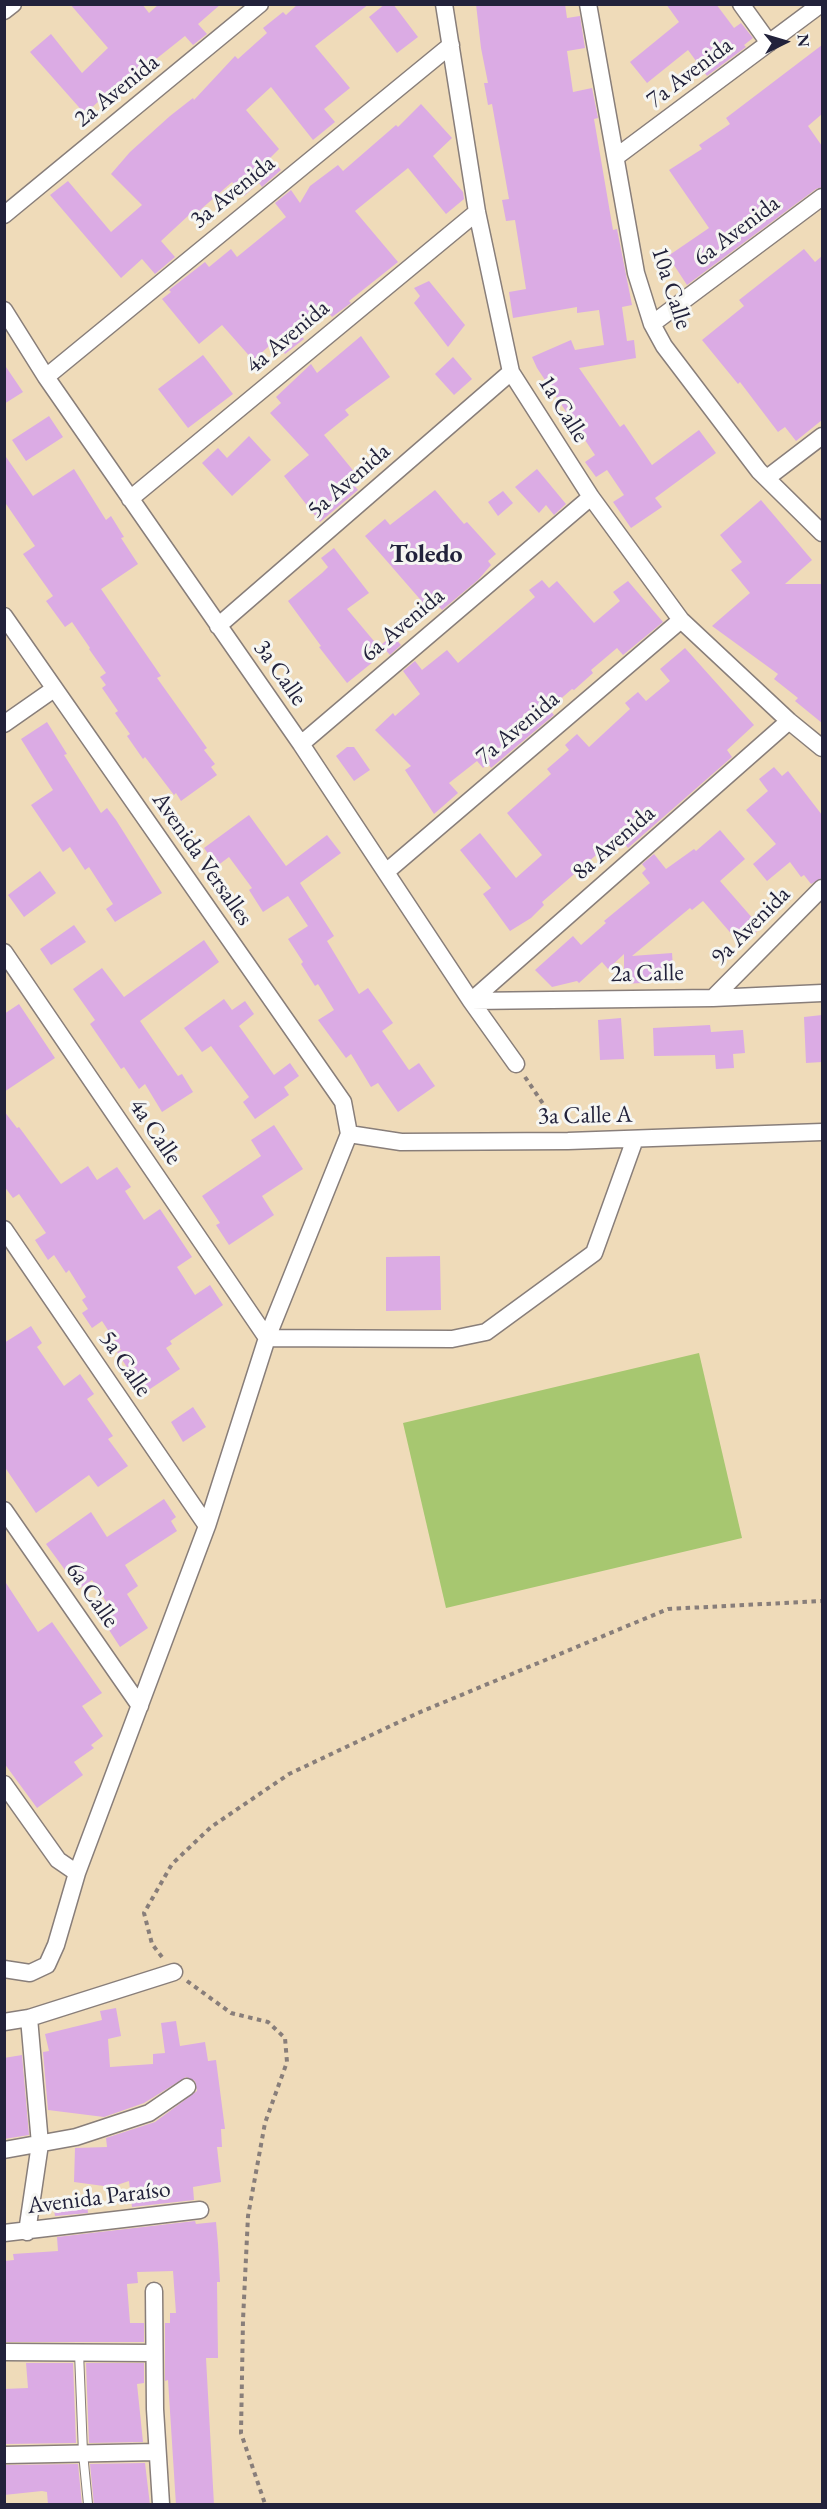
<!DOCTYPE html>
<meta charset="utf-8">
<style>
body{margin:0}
#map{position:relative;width:827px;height:2509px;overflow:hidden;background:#efdbb9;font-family:"EB Garamond",serif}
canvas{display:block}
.frame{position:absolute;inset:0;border:6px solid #22223b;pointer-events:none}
.north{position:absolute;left:755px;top:12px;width:60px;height:60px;-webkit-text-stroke:4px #f6f6f2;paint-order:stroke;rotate:85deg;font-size:16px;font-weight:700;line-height:24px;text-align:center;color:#22223b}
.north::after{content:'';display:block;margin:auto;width:21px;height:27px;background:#22223b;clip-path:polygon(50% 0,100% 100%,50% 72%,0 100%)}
</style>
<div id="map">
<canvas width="827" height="2509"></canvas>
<div class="frame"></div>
<div class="north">N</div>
</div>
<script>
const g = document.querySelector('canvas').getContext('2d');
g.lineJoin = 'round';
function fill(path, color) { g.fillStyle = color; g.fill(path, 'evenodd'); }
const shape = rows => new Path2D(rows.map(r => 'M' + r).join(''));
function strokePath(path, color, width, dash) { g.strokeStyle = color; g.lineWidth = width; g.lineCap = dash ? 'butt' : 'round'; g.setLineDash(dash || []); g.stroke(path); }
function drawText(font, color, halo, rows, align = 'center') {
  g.font = font + ' "EB Garamond",serif'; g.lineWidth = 6; g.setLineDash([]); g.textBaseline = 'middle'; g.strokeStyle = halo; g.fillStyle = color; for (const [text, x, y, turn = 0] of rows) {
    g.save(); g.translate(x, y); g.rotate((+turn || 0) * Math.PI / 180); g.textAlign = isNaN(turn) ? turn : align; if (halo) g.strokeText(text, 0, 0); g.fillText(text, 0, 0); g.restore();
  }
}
fill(shape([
 [699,1353,742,1538,446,1608,403,1423]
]), '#a7c770');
fill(shape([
 [70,4,142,4,149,13,159,4,221,4,198,24,207,34,193,45,185,36,141,71,122,91,116,85,85,114,30,52,51,34,82,73,108,48],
 [298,4,369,4,315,46,350,88,324,109,335,122,313,140,271,87,246,110,279,149,270,158,281,170,262,187,259,183,244,196,232,182,191,218,189,215,161,241,175,257,155,274,142,259,121,278,50,195,68,181,111,232,142,205,111,174,130,152,170,116,193,98,194,100,235,56,238,59,267,33,263,28,283,12,286,15],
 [385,4,393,4,418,37,397,53,369,17],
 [476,4,565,4,567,18,580,16,585,48,567,51,573,92,592,88,598,118,594,119,613,230,617,229,632,305,622,307,627,341,634,340,636,358,579,368,620,427,624,424,652,465,699,430,716,453,655,498,662,507,631,528,613,502,624,495,607,470,596,477,585,462,595,455,537,368,532,357,571,340,575,350,604,345,599,310,577,313,577,307,513,318,509,292,526,289,515,220,506,221,502,200,509,199,492,104,488,105,484,83,488,83,481,48],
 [666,4,716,4,734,28,741,23,753,38,744,45,746,47,707,76,688,50,647,83,630,62,679,22],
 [822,45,822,114,808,126,822,146,822,187,816,189,687,285,668,256,709,228,669,170,702,149,699,145,730,124,726,118],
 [421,104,452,138,433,156,463,192,464,199,446,214,408,168,355,211,398,262,349,301,351,303,332,317,322,305,295,327,304,339,285,354,275,341,253,360,222,325,199,344,162,299,171,292,169,290,205,262,209,267,231,249,237,257,286,217,275,203,291,190,300,203,310,186,338,165,343,171,396,125,398,127],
 [804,249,815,262,822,256,822,420,796,441,785,427,778,432,740,382,738,384,702,340,744,306,739,300],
 [429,281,465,325,448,347,414,303,420,296,414,288],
 [361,336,390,377,345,410,349,415,324,435,356,474,349,479,358,490,320,522,284,476,309,455,270,413,281,403,276,397,311,364,317,373],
 [203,355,233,394,188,428,158,389],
 [453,357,472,379,454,395,435,374],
 [4,364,23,392,4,404],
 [49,416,63,437,26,461,12,440],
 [249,436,271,460,232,496,202,463,218,448,227,458],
 [4,454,33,496,74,469,106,520,111,516,124,537,121,538,138,564,101,589,161,676,157,678,207,748,204,750,215,764,211,767,217,775,181,801,176,793,174,795,145,757,143,759,127,736,130,734,115,713,118,711,102,688,106,685,100,677,106,673,89,649,90,648,72,622,65,627,46,601,53,596,23,554,35,546,4,501],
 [537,469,566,504,554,515,546,505,539,513,515,487],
 [435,490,464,524,467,522,496,554,488,561,491,565,478,580,442,610,432,599,425,605,365,536,385,519,390,525],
 [503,491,513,503,498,516,488,502],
 [761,500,812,560,785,584,822,584,822,723,795,701,798,698,774,679,778,674,712,626,750,593,731,570,742,562,720,535],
 [334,548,369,593,347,609,384,653,347,683,319,647,321,646,288,601,322,573,328,567,321,558],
 [542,580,549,588,557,581,594,623,620,601,613,592,628,581,663,622,623,655,617,648,591,670,593,673,574,690,572,689,549,709,554,715,491,768,488,763,483,768,477,761,449,783,458,793,434,814,405,770,411,766,375,730,393,713,395,716,420,694,403,671,415,661,422,670,447,650,458,663,535,597,529,590],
 [392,635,401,645,390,655,381,645],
 [685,648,754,725,727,750,732,757,628,848,622,841,614,847,610,843,542,902,544,905,531,918,510,931,483,894,491,888,460,850,480,833,516,878,542,855,507,813,551,774,547,769,569,750,565,745,577,734,589,747,630,709,625,703,638,692,646,701,670,681,660,669],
 [47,722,67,754,64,755,101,813,107,808,116,820,162,893,115,922,106,909,113,904,89,867,85,870,70,847,63,852,31,805,53,790,21,739],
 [347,747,354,747,370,770,354,781,336,756],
 [774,767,782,776,788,771,822,815,822,878,811,884,804,875,801,877,790,862,767,881,753,864,776,844,746,810,768,791,759,779],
 [249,815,286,866,327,835,341,853,300,883,334,936,327,941,359,994,368,988,393,1023,382,1031,409,1070,419,1063,435,1086,398,1112,378,1083,371,1087,351,1054,346,1058,318,1020,334,1010,318,984,315,986,301,964,303,962,288,939,308,926,288,896,263,912,249,890,252,888,229,857,217,866,204,848],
 [720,830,745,859,720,881,761,928,741,945,703,901,692,910,690,908,632,956,672,953,674,981,624,984,624,954,608,969,602,962,579,983,577,981,552,987,535,970,573,936,581,945,606,923,604,921,650,883,642,873,646,869,642,864,654,854,666,869,694,849,696,851],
 [40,871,56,893,24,917,8,895],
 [74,925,86,942,51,965,40,949],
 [204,940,219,962,140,1021,178,1076,182,1074,193,1092,162,1112,145,1084,139,1089,124,1067,121,1069,90,1024,95,1020,73,989,102,968,124,997],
 [224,999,232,1010,245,1001,254,1014,239,1026,274,1075,290,1063,299,1076,284,1087,289,1095,255,1119,243,1102,249,1097,211,1046,202,1052,184,1028],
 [19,1004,55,1058,4,1092,4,1014],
 [822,1015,822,1062,806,1063,804,1017],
 [621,1018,624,1059,600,1060,598,1020],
 [710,1025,711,1032,743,1030,745,1053,733,1054,734,1068,716,1069,715,1055,654,1056,653,1028],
 [4,1111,17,1128,19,1127,61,1184,88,1166,97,1180,117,1167,131,1187,125,1191,144,1220,160,1209,192,1257,177,1267,195,1295,210,1285,223,1305,170,1341,172,1344,166,1348,180,1369,144,1393,117,1352,121,1350,102,1321,92,1328,82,1313,88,1309,82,1300,86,1297,69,1270,66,1273,54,1255,48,1260,35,1240,46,1233,19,1194,13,1198,4,1186],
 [274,1125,303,1169,262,1196,274,1215,229,1245,216,1225,220,1223,202,1196,261,1156,251,1140],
 [440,1256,441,1310,386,1311,386,1257],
 [31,1326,42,1343,37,1347,64,1386,80,1374,94,1394,87,1399,113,1436,108,1439,128,1466,98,1487,89,1475,36,1513,4,1466,4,1343],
 [193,1407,206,1427,183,1442,171,1422],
 [164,1499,176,1517,171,1521,177,1531,125,1565,138,1586,127,1594,148,1628,120,1647,100,1616,111,1609,92,1580,79,1589,46,1544,91,1512,107,1537],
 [4,1580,38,1632,52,1622,102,1693,82,1706,103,1736,91,1745,94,1748,74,1762,83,1775,37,1808,4,1763],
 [116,2008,121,2036,108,2039,110,2067,153,2064,153,2054,165,2053,161,2023,176,2021,180,2046,205,2042,208,2061,216,2060,225,2129,221,2129,222,2147,217,2147,221,2182,193,2187,194,2200,132,2207,129,2181,111,2187,74,2182,75,2148,107,2147,106,2138,155,2122,197,2091,195,2081,186,2077,144,2103,104,2117,48,2110,43,2052,49,2051,45,2034,102,2020,100,2011],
 [22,2055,29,2135,4,2139,4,2058],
 [53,2204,87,2204,88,2213,55,2216],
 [195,2221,196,2224,216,2222,218,2244,220,2282,217,2282,218,2358,206,2358,214,2505,176,2505,168,2380,165,2381,165,2323,170,2323,170,2313,176,2313,173,2271,137,2272,138,2283,127,2284,130,2323,144,2323,144,2342,4,2342,4,2261,14,2260,13,2254,58,2251,57,2237],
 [26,2363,73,2363,76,2443,4,2444,4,2389,28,2388],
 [86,2363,144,2363,144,2383,137,2384,143,2442,89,2443],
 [145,2463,150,2505,94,2505,90,2464],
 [78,2464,82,2505,48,2505,47,2492,42,2491,4,2495,4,2465]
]), '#dbabe4');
const service = shape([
 [79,2352,83,2453,88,2504]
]);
const minor = shape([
 [444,4,477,212,511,372,591,497,681,620,789,721,822,748],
 [588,4,636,273,652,324,664,346,759,471,822,533],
 [741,4,769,43],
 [4,11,13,4],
 [616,157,821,4],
 [4,215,260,4],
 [4,310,46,377,301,744,471,1001,516,1064],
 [652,324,822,197],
 [46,377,451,45],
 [767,478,822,436],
 [130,499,477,212],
 [4,616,343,1102,349,1134],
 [218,626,511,372],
 [4,724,54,689],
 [301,744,591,497],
 [386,872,681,620],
 [4,952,267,1338,452,1339,486,1332,594,1253,635,1139],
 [713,998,822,888],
 [471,1001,789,721],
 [471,1001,713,998,822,993],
 [349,1134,401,1142,568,1141,822,1132],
 [4,1229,207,1526],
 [4,1510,140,1706],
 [4,1784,58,1860,77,1873],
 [4,1969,30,1973,47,1965,56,1945,77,1873,207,1526,267,1338,349,1134],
 [4,2022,29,2018,174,1972],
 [4,2150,76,2137,149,2113,187,2087],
 [27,2232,40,2144,29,2018],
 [4,2233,200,2210],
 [154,2291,155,2409,161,2504],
 [4,2352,153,2353],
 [4,2455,157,2452]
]);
strokePath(service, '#887e7a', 10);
strokePath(minor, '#887e7a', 19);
strokePath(shape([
 [525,1077,556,1123],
 [162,1957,152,1944,144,1913,172,1864,211,1827,289,1774,418,1713,668,1609,822,1601],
 [187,1981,231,2013,268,2022,285,2038,287,2062,265,2123,248,2216,243,2320,241,2433,265,2504]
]), '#887e7a', 4, [4.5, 4.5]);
strokePath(service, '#fff', 8);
strokePath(minor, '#fff', 16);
drawText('24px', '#22223b', '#f6f6f2', [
 ["7a Avenida",690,73,-37],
 ["2a Avenida",117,91,-39],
 ["3a Avenida",233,192,-39],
 ["6a Avenida",737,231,-37],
 ["10a Calle",671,288,72],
 ["4a Avenida",288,337,-40],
 ["1a Calle",563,409,58],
 ["5a Avenida",349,481,-41],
 ["6a Avenida",403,625,-40],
 ["3a Calle",280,673,55],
 ["7a Avenida",518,728,-40],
 ["8a Avenida",614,843,-41],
 ["Avenida Versalles",202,859,55],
 ["9a Avenida",751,926,-45],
 ["2a Calle",647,974,-1],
 ["3a Calle A",585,1116,-1],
 ["4a Calle",155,1132,56],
 ["5a Calle",125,1364,56],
 ["6a Calle",92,1595,55],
 ["Avenida Paraíso",99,2198,-7]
]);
drawText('bold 26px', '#22223b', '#f6f6f2', [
 ["Toledo",426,555]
]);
</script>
